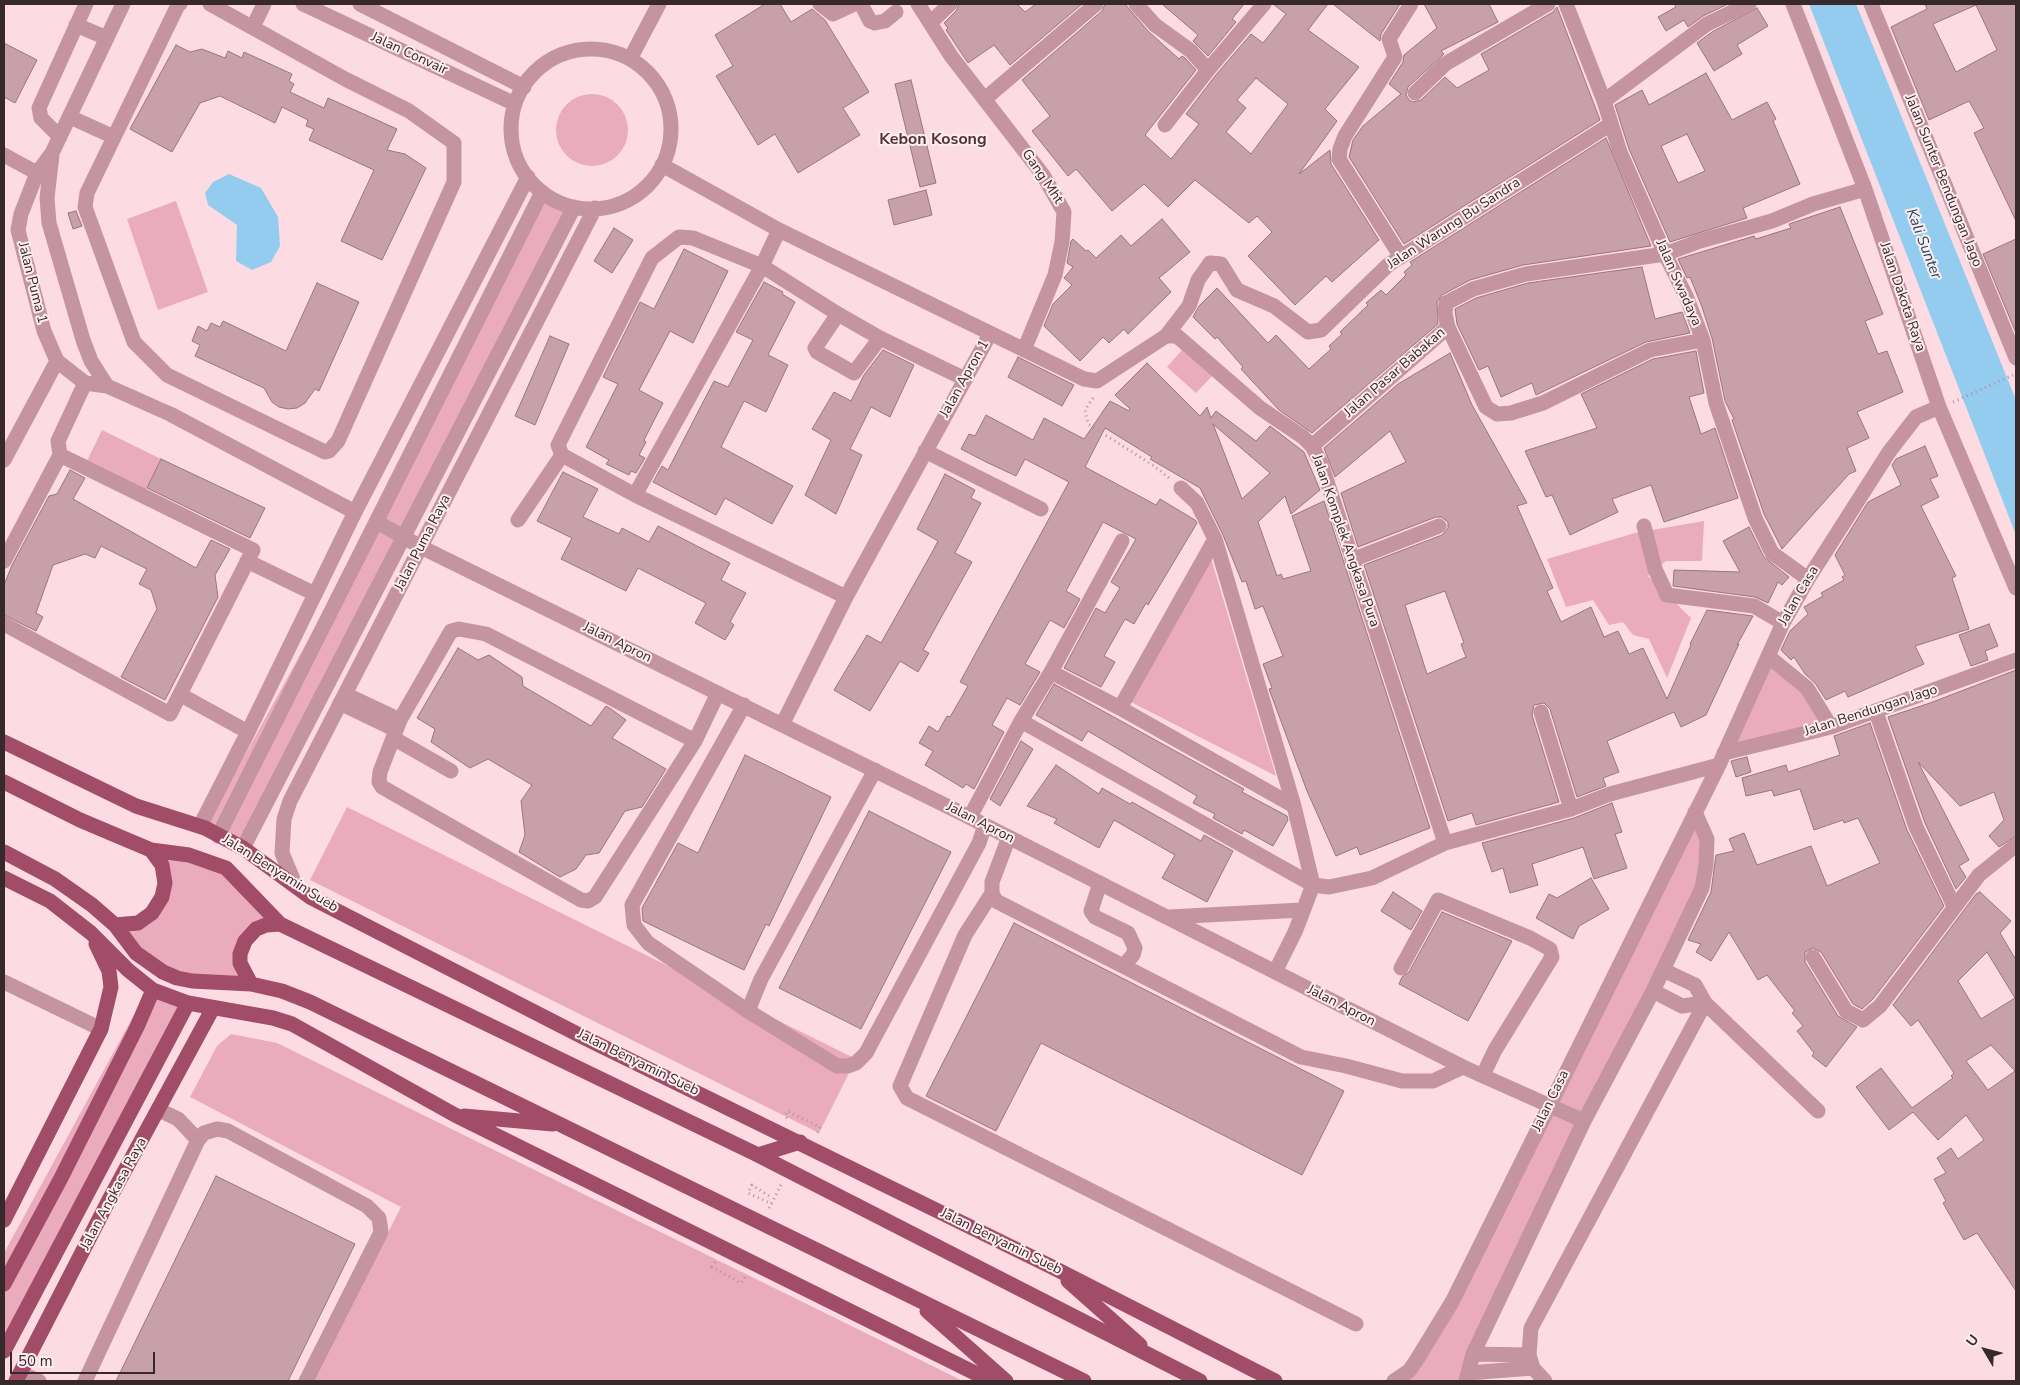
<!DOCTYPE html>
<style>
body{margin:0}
#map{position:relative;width:2020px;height:1385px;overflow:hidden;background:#fcdbe3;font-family:"Nunito Sans",sans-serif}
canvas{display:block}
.frame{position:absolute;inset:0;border:5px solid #37282c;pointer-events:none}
.north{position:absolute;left:1960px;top:1325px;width:50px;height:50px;-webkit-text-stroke:4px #feedf1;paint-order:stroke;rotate:307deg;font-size:14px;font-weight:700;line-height:20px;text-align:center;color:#37282c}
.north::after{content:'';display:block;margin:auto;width:18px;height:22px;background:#37282c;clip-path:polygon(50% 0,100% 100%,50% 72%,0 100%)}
.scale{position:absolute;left:10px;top:1352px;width:145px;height:22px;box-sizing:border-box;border:2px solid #37282c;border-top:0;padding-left:6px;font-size:15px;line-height:18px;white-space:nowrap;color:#37282c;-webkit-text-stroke:4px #feedf1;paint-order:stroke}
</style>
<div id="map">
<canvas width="2020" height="1385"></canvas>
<div class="frame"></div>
<div class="north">U</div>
<div class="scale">50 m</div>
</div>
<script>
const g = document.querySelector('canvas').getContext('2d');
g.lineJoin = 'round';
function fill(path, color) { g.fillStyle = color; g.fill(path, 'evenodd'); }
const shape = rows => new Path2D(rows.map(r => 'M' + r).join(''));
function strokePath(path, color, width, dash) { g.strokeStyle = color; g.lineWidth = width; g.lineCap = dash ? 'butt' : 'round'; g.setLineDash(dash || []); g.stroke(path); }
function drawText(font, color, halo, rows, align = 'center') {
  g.font = font + ' "Nunito Sans",sans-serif'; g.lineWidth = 4; g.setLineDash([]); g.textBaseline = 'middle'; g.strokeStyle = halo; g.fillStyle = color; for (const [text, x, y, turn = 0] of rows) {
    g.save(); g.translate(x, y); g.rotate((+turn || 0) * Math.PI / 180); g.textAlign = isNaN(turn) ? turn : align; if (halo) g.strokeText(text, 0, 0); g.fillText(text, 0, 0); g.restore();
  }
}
fill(shape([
 '556 130a36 36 0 1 1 72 0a36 36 0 1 1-72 0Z',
 [542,192,574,207,243,848,205,828,374,520],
 [176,201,208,292,158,310,127,219],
 [1182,350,1212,376,1196,393,1167,367],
 [102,430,161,459,146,490,87,461],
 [1704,521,1702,561,1666,561,1648,576,1691,618,1667,678,1649,639,1633,635,1623,622,1609,625,1593,600,1566,607,1547,559,1635,533],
 [1210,555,1276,776,1129,701],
 [1768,656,1807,688,1831,727,1724,753],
 [347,807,856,1059,819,1133,310,880],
 [1695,812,1706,865,1466,1381,1394,1381,1409,1371],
 [151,850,209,861,260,901,266,925,240,954,251,984,178,979,115,925,138,923,162,897],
 [147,987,188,1003,4,1349,4,1253,141,1002],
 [231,1034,277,1043,963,1381,312,1381,401,1207,190,1097,217,1046]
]), '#eaacbd');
fill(shape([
 [1809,4,1856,4,2016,400,2016,535],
 [229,174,261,188,278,217,280,246,271,262,252,270,236,261,237,225,208,205,205,193,213,182]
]), '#94ccef');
const building = shape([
 [765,4,780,4,791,22,812,9,825,20,869,92,843,108,860,135,798,173,775,134,758,145,716,76,733,66,715,35,765,4],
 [959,4,1017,4,1025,12,1036,4,1082,4,1010,65,994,45,968,63,946,30,948,28,944,23,956,11,959,4],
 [1105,4,1125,4,1148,31,1179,59,1182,56,1185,58,1196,70,1145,135,1171,159,1199,124,1186,114,1215,76,1251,34,1263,43,1286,14,1273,4,1328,4,1308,30,1359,67,1325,109,1337,121,1299,174,1330,150,1331,164,1379,240,1332,282,1326,276,1295,305,1248,256,1272,232,1257,216,1249,223,1195,180,1168,207,1144,184,1112,211,1076,169,1068,176,1032,131,1050,116,1022,80,1102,11,1105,4],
 [1256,78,1288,104,1251,154,1226,132,1246,108,1237,100,1256,78],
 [1162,4,1244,4,1232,19,1236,22,1208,56,1193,41,1198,35,1162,4],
 [1333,4,1400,4,1381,34,1380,41,1333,4],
 [1424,4,1489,4,1498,22,1441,51,1444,54,1408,87,1406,95,1409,100,1413,102,1421,100,1445,77,1457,88,1489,70,1481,54,1553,12,1557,7,1600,120,1404,244,1349,157,1353,140,1363,126,1401,94,1389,84,1403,62,1404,55,1437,28,1424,4],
 [1674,4,1728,4,1703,16,1688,27,1684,20,1666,31,1658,17,1676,7,1674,4],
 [1925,4,2016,4,2016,221,1974,133,1984,128,1969,101,1929,120,1891,27,1927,9,1925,4],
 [1976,5,1997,50,1956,72,1933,24,1976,5],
 [1757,8,1768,26,1737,45,1742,54,1714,71,1697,43,1712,32,1757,8],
 [4,43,37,60,15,103,4,97,4,43],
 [176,45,190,52,202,49,225,58,228,51,242,58,244,52,292,74,289,81,294,84,290,92,324,108,328,98,397,129,387,150,405,154,426,168,382,260,341,241,374,170,309,140,314,129,306,126,308,120,282,107,275,123,220,96,200,103,172,152,130,129,176,45],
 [1706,73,1732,120,1767,102,1776,119,1773,121,1800,184,1743,208,1747,218,1670,242,1629,149,1615,105,1642,90,1649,105,1706,73],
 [1687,134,1705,171,1678,183,1661,146,1687,134],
 [911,80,936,183,920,187,895,84,911,80],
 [1606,138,1651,246,1523,265,1470,280,1442,295,1437,302,1438,324,1312,433,1279,410,1241,369,1243,367,1217,337,1215,339,1193,317,1199,306,1217,288,1268,343,1276,335,1309,369,1331,349,1329,346,1342,334,1340,332,1368,305,1366,303,1381,290,1386,295,1406,275,1404,272,1412,265,1410,262,1606,138],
 [926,190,932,215,894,225,888,200,926,190],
 [1840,207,1883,314,1865,321,1878,354,1887,351,1903,392,1857,412,1869,438,1847,448,1856,471,1849,474,1782,549,1764,514,1732,420,1734,419,1725,401,1712,338,1702,307,1690,277,1687,278,1678,259,1754,236,1756,239,1791,228,1789,224,1840,207],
 [76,211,82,226,73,229,68,213,76,211],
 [1162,219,1190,252,1159,278,1171,292,1128,334,1124,329,1109,343,1103,337,1080,361,1044,326,1053,304,1072,285,1064,278,1073,267,1067,263,1071,241,1073,239,1086,251,1088,250,1096,258,1121,235,1131,246,1162,219],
 [614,228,633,240,612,273,594,261,614,228],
 [2016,239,2016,333,1983,254,2016,239],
 [684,249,728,271,693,343,670,331,639,390,663,403,644,440,646,442,639,455,645,458,636,473,631,471,629,475,606,464,609,460,586,447,618,384,603,377,640,302,654,309,684,249],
 [1642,267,1655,319,1682,312,1690,333,1646,342,1536,395,1532,383,1501,397,1488,366,1479,370,1457,324,1455,309,1476,298,1528,283,1642,267],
 [764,282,783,292,782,294,795,302,768,355,788,365,766,412,744,401,721,447,793,486,772,524,725,498,716,515,653,482,662,466,668,470,714,381,728,387,753,340,736,332,764,282],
 [317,283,359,302,319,391,315,389,305,403,297,408,288,409,279,407,272,402,264,388,195,356,200,345,192,341,198,326,207,331,211,323,220,327,223,321,286,351,317,283],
 [550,336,569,344,535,425,515,416,550,336],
 [883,350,914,365,890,417,871,407,850,449,862,455,836,514,805,495,831,440,812,429,834,392,851,401,864,375,883,350],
 [1696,351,1704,393,1689,397,1701,434,1715,428,1738,498,1664,522,1651,485,1612,499,1618,512,1570,535,1552,495,1546,497,1525,451,1597,428,1581,394,1653,359,1696,351],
 [1450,353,1472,405,1527,503,1517,506,1553,588,1547,591,1561,622,1591,607,1604,637,1618,631,1629,654,1643,648,1667,699,1691,645,1690,644,1707,610,1753,616,1737,645,1739,644,1706,715,1681,727,1674,712,1607,741,1619,772,1603,778,1606,786,1577,797,1550,709,1544,703,1534,705,1532,715,1559,802,1476,825,1472,813,1448,821,1364,565,1442,535,1448,528,1448,522,1441,517,1436,517,1358,547,1341,493,1406,462,1390,431,1335,477,1324,448,1398,384,1450,353],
 [1445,591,1464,643,1461,644,1466,657,1427,674,1405,605,1445,591],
 [1018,357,1074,385,1062,406,1008,377,1018,357],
 [1147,363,1200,416,1207,407,1211,418,1216,411,1256,441,1270,426,1304,452,1320,490,1291,514,1285,496,1258,522,1277,576,1281,574,1283,579,1311,571,1292,516,1324,501,1430,828,1360,855,1357,847,1336,856,1307,791,1269,689,1272,688,1263,664,1283,656,1263,606,1255,609,1246,581,1242,582,1223,535,1200,488,1150,459,1152,457,1105,428,1085,467,1156,505,1160,499,1195,520,1197,523,1148,605,1146,603,1134,624,1125,619,1104,656,1115,662,1101,687,1064,668,1096,608,1105,613,1120,588,1111,582,1136,539,1103,522,1066,591,1080,599,1064,628,1050,620,1025,664,1040,672,1020,705,1007,698,992,725,1004,732,974,789,966,784,963,788,925,765,933,751,919,743,929,726,938,732,947,716,950,717,968,686,960,682,1069,482,1025,459,1016,476,986,462,961,449,969,434,975,436,986,415,1033,440,1044,418,1084,439,1110,401,1129,411,1130,409,1115,395,1147,363],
 [1213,424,1270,473,1242,499,1213,424],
 [1925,446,1938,476,1930,479,1939,497,1921,506,1956,576,1952,578,1969,629,1915,646,1924,664,1848,697,1845,691,1826,700,1815,683,1805,674,1794,657,1791,660,1781,650,1790,631,1808,614,1804,607,1823,596,1821,593,1844,580,1842,577,1845,575,1835,555,1868,502,1901,485,1892,465,1896,459,1925,446],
 [161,459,265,508,250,538,147,488,161,459],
 [70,470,85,478,73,499,196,568,211,540,230,549,215,575,218,597,165,700,121,677,157,609,151,590,139,584,147,569,101,546,95,558,85,554,53,565,36,613,43,617,36,631,4,615,4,585,12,565,49,496,57,494,70,470],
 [563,472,598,489,583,517,619,534,622,528,649,542,658,526,730,563,721,580,746,593,730,622,734,625,725,640,695,623,706,603,638,568,626,591,561,559,572,538,537,521,563,472],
 [945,474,975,490,971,498,981,503,955,553,972,562,923,650,929,653,918,672,900,661,870,711,834,690,867,635,881,643,930,556,938,541,917,529,945,474],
 [1749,527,1764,557,1789,577,1782,585,1778,582,1768,603,1755,597,1673,586,1674,570,1740,572,1723,541,1749,527],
 [1989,624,1998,646,1985,651,1988,660,1971,666,1959,635,1989,624],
 [458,648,478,660,489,655,522,677,523,686,591,726,606,706,611,709,626,720,612,738,666,769,642,807,625,811,599,853,586,855,576,869,560,877,519,852,525,835,521,801,532,785,488,759,470,768,431,742,435,729,417,718,458,648],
 [2016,670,2016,836,1999,847,1989,836,2004,820,1994,792,1960,806,1918,762,1969,860,1959,866,1966,877,1956,889,1925,823,1888,717,1930,703,2016,670],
 [1054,684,1244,789,1242,792,1287,816,1288,820,1273,846,1244,830,1242,834,1213,818,1215,814,1193,803,1197,796,1088,731,1082,741,1036,715,1054,684],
 [1870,723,1907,830,1944,906,1873,999,1862,1009,1853,1004,1821,952,1813,948,1805,952,1805,962,1838,1016,1857,1027,1826,1067,1812,1056,1814,1053,1797,1031,1803,1026,1792,1013,1795,1011,1767,975,1758,980,1729,932,1711,961,1696,952,1701,944,1688,940,1711,892,1716,855,1734,851,1729,839,1744,833,1757,865,1811,846,1827,886,1880,863,1858,818,1844,823,1843,820,1814,830,1800,789,1774,796,1772,790,1746,796,1742,778,1786,765,1788,772,1840,755,1834,736,1870,723],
 [1021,741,1033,749,1000,806,990,799,1021,741],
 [745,755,831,797,769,926,766,924,744,970,643,921,642,908,678,843,698,853,745,755],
 [1747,757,1751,772,1736,777,1731,761,1747,757],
 [1056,765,1099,794,1102,788,1130,804,1132,802,1201,841,1204,835,1233,851,1207,902,1162,878,1175,855,1114,820,1099,848,1054,823,1057,819,1027,806,1056,765],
 [1612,803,1622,832,1615,834,1627,868,1594,879,1583,847,1532,864,1538,885,1510,893,1503,868,1492,872,1482,843,1574,818,1612,803],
 [869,811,951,852,861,1029,779,988,869,811],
 [1591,878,1609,909,1579,926,1573,939,1536,918,1549,894,1557,898,1591,878],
 [1393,892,1422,911,1411,930,1381,911,1393,892],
 [1980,892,2011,921,2000,933,2016,960,2016,1291,1977,1233,1964,1240,1943,1203,1946,1201,1934,1179,1946,1173,1937,1158,1951,1148,1958,1159,1984,1140,1966,1115,1938,1140,1913,1112,1889,1130,1856,1087,1881,1068,1912,1108,1953,1078,1951,1076,1954,1073,1918,1020,1911,1026,1893,1005,1976,894,1980,892],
 [1987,952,2015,998,1981,1019,1958,981,1987,952],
 [1991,1045,2015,1071,1988,1090,1966,1061,1991,1045],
 [1442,912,1512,941,1468,1021,1399,984,1402,977,1409,972,1442,912],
 [1014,923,1344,1091,1302,1175,1041,1043,996,1131,926,1096,1014,923],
 [216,1176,355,1244,288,1381,116,1381,216,1176]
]);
fill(building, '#c8a0ab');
strokePath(building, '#9a757f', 1);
strokePath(shape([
 [1093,398,1085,410,1088,424,1154,466,1169,478],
 [1953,402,2013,375],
 [787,1118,785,1116,787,1111,820,1127,817,1133],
 [769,1196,752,1185,748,1193,772,1204],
 [769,1208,781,1185],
 [715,1262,712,1267,741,1283,745,1277]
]), '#ad9399', 3, [1, 4]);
strokePath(shape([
 [123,4,52,153,37,173,21,214,18,230,44,331,57,361,85,383,107,386,170,414,355,512],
 [180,4,178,5,87,193,85,207,134,342,167,375,325,452,329,451,338,441,454,182,454,143,409,111,345,79,210,4],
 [303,4,515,104],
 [360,4,524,87],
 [820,4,833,14,854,4],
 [861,4,870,21,875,23,885,21,896,12],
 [918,4,951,56,1043,175,1064,212,1062,242,1055,275,1024,350],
 [1136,4,1155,25,1191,51,1208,70],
 [1566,4,1604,101,1620,152,1665,254,1686,296,1703,340,1716,403,1755,518,1772,553,1808,579],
 [1793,4,1865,189,1939,407,2016,588],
 [1871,4,2016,358],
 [930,23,950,4],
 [76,25,107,38],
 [253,27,264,4],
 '511 129a80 80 0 1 1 160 0a80 80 0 1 1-160 0Z',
 [630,59,659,4],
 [1415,93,1445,64,1548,4],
 [986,98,1096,4],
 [1604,101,1707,24,1749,4],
 [70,117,114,137],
 [1165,125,1208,70,1264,4],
 [60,137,41,118,39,108,86,4],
 [4,155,37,173],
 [52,155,47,198,49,223,83,340,91,361,107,386],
 [662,165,779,230,1084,379,1097,381,1166,336,1177,336,1260,408,1303,437,1312,446,1321,463,1445,843],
 [1401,257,1339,159,1340,149,1345,136,1395,57,1389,39,1411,4],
 [838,314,815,348,817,352,854,373,880,338,838,314,762,266,693,238,679,237,652,258,558,445,562,455,635,495,846,597],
 [1166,336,1189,306,1198,280,1210,263,1221,264,1237,290,1274,306,1308,332,1321,330,1388,265,1611,124],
 [880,338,965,379],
 [1703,340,1650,350,1543,403,1511,413,1497,414,1486,407,1448,327,1445,314,1446,303,1473,289,1526,274,1665,254,1700,241,1772,221,1813,204,1865,189],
 [1312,446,1448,327],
 [925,451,1041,509],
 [60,455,58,441,85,383],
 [4,460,57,361],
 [1181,488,1197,503,1215,539,1294,806,1313,885,1295,932,1275,972],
 [635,495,762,266,779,230],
 [518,520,562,455],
 [377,522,421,547,961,813,1463,1067,1584,1121],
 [1644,526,1655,569,1667,595,1754,606,1783,623],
 [1352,560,1439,526],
 [4,561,60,455,253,550,170,714,4,624],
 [247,561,315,594],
 [1768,656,1807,688,1831,727],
 [1051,672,1120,708,1294,806],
 [345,694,400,720],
 [181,695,248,732],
 [340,703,396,730],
 [744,705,632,905,634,925,648,943,748,1011],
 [1120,708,1215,539],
 [1541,712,1571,809],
 [1876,712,1916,827,1954,906],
 [1021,721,1313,885,1329,887,1372,878,1445,843,1571,809,1610,794,1719,765],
 [782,725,846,597,990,334],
 [393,738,451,771],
 [695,741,486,634,459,629,451,631,400,720,380,772,379,782,382,787,581,900,588,901,595,897,695,741,718,693],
 [1724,753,1831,727,2016,660],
 [875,770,761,979,748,1011,837,1066,848,1066,856,1063,866,1053,979,843,985,825],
 [970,817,1021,721,1051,672,1122,541],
 [200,826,248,732,355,512,528,177],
 [218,836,542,192],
 [1009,837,992,882,992,893,996,901,1301,1057,1346,1066,1402,1081,1433,1081,1463,1067],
 [243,848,574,207],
 [1100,883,1091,911,1095,917,1128,933,1135,948,1133,955,1124,965],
 [295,884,282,853,284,819,290,801,595,208],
 [992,893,965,935,900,1086,907,1098,1356,1324],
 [1169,917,1302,910],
 [1813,957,1846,1011,1863,1020,1880,1006,1979,875,2016,845],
 [1401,968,1438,900,1530,938,1550,949,1552,957,1495,1050,1483,1075],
 [1663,970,1695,985,1705,1003,1818,1111],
 [4,982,101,1029],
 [1653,991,1682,1006,1705,1003],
 [159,1110,178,1119,198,1140],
 [1473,1354,1529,1355],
 [21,1373,39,1381],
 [1468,1373,1533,1368],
 [85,1381,198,1140,204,1133,217,1129,228,1131,367,1206,379,1218,381,1232,306,1381],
 [1394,1381,1409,1371,1416,1361,1452,1302,1719,765,1783,623,1808,579,1889,452,1916,417,1939,407],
 [1466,1381,1473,1354,1584,1121,1653,991,1702,888,1706,865,1707,839,1695,812],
 [1545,1381,1533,1368,1529,1355,1531,1328,1705,1003]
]), '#c494a1', 15);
strokePath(shape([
 [4,742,136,806,205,828,243,848,310,897,585,1038,1052,1267,1275,1381],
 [4,782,80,820,151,850,189,855,226,868,280,924,758,1155,1200,1381],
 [4,852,55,879,92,905,115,925,136,953,163,972,177,978,192,981,251,984,282,991,310,1002,1084,1381],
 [4,878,50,901,91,933,128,970,153,990,188,1003,273,1018,292,1024,455,1115,991,1381],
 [115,925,138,923,152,913,162,897,165,883,162,865,151,850],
 [251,984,240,963,240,954,245,941,256,929,266,925,280,924],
 [464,1116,553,1124],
 [758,1155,800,1142],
 [4,1220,101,1029,111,987,109,971,96,944],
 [1068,1281,1140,1345],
 [4,1284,61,1178,137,1027,153,990],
 [927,1311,1006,1381],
 [4,1351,188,1003],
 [16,1381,111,1196,213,1008]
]), '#a14d69', 15);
drawText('14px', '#37282c', '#feedf1', [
 ["Jalan Convair",409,54,25],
 ["Gang Mht",1042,177,56],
 ["Jalan Sunter Bendungan Jago",1943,181,68],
 ["Jalan Warung Bu Sandra",1454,224,-33],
 ["Jalan Puma 1",32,283,76],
 ["Jalan Swadaya",1678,283,66],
 ["Jalan Dakota Raya",1902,297,71],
 ["Jalan Pasar Babakan",1395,373,-41],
 ["Jalan Apron 1",965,379,-61],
 ["Jalan Komplek Angkasa Pura",1345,541,71],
 ["Jalan Puma Raya",423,543,-63],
 ["Jalan Casa",1799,596,-60],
 ["Jalan Apron",617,643,26],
 ["Jalan Bendungan Jago",1871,711,-18],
 ["Jalan Apron",980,823,27],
 ["Jalan Benyamin Sueb",280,874,32],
 ["Jalan Apron",1341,1006,27],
 ["Jalan Benyamin Sueb",638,1063,26],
 ["Jalan Casa",1551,1101,-64],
 ["Jalan Angkasa Raya",114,1194,-62],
 ["Jalan Benyamin Sueb",1001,1242,26]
]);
drawText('italic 15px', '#1b475f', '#feedf1', [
 ["Kali Sunter",1923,244,69]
]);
drawText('bold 16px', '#50313a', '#feedf1', [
 ["Kebon Kosong",933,140]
]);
</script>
